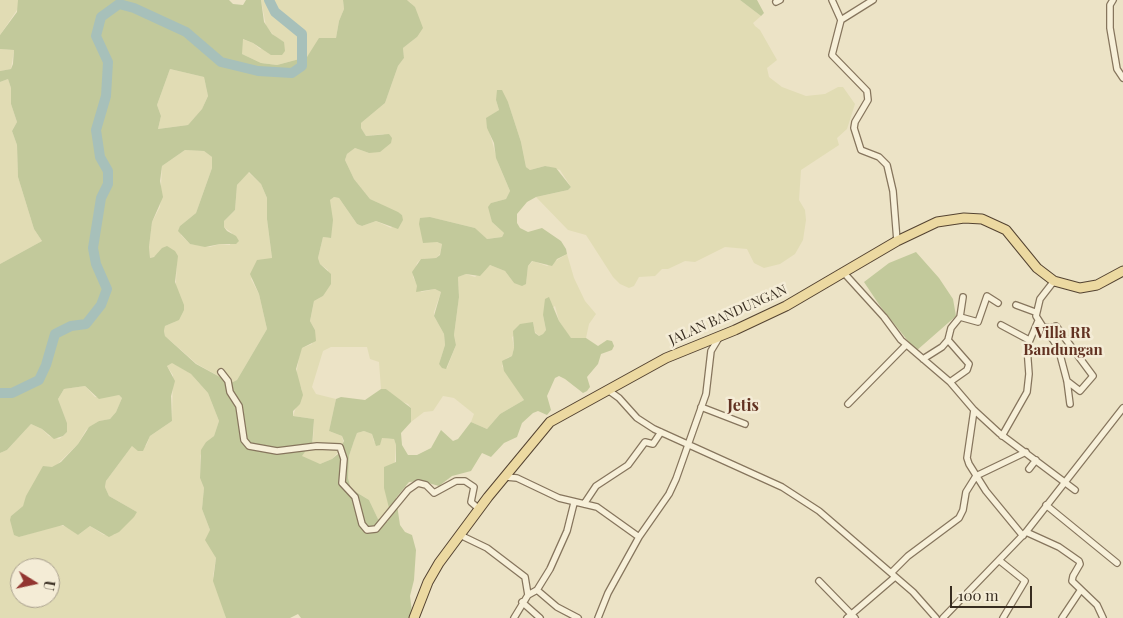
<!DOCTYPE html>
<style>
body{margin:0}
#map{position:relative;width:1123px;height:618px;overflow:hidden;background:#ece3c6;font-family:"Playfair Display",serif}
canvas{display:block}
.north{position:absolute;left:10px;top:558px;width:50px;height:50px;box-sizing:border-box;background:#f4ecd6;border:1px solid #a89f8d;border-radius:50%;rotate:100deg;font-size:14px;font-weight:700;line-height:20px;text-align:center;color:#372c20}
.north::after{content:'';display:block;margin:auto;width:18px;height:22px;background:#923530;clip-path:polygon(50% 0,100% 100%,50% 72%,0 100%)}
.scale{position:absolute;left:950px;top:586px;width:82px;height:22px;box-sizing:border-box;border:2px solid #372c20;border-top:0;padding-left:6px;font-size:15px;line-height:18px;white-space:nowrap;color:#372c20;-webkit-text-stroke:4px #f4ecd6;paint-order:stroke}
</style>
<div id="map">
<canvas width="1123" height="618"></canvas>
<div class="north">U</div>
<div class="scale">100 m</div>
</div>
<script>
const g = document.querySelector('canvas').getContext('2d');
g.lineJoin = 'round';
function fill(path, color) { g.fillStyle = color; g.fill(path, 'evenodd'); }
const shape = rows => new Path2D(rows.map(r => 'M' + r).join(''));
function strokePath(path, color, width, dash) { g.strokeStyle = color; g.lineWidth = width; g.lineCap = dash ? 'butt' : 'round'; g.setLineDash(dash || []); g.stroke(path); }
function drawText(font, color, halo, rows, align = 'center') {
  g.font = font + ' "Playfair Display",serif'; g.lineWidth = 5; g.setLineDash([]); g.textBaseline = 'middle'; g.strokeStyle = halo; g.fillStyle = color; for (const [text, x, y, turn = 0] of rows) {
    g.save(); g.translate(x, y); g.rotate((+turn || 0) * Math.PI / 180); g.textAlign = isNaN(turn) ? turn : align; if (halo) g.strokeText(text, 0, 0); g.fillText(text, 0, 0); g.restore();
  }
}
fill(shape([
 [0,0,18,0,19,7,0,35],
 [261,0,343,0,344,9,339,21,336,38,324,38,307,57,277,65,261,63,242,54,242,39,253,43,260,49,284,42,276,38,266,26],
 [407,0,740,0,761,16,753,23,755,26,760,30,777,60,767,68,769,77,782,87,806,96,825,94,838,87,843,87,855,104,847,129,837,138,839,145,801,170,799,200,805,210,806,220,803,240,795,254,780,264,764,268,754,263,747,249,725,247,695,262,685,261,668,269,662,269,655,276,639,277,634,286,629,288,620,284,613,277,586,235,568,230,536,197,568,190,571,187,560,170,545,166,530,170,526,167,521,142,508,102,496,100,499,110,486,119,498,163,510,191,506,199,491,203,492,222,504,233,502,237,486,239,475,228,430,217,437,242,442,244,440,254,436,258,421,259,417,263,413,277,421,292,435,289,441,292,434,312,434,316,444,334,445,345,439,364,447,368,456,345,454,335,459,297,458,277,466,274,475,277,490,265,505,271,514,283,526,284,528,266,533,261,547,266,567,254,574,278,585,301,596,314,589,324,586,338,571,338,568,335,559,321,555,306,543,315,546,330,543,334,539,336,535,332,533,322,512,337,514,348,512,356,507,358,502,366,524,400,500,414,487,429,471,422,474,414,454,398,443,396,433,411,424,412,411,422,411,408,408,404,398,400,386,389,381,389,379,362,370,359,367,347,331,347,323,351,312,387,316,394,336,399,329,431,342,436,344,445,332,459,320,464,313,463,301,456,313,441,314,419,293,416,302,390,296,375,300,352,302,348,312,344,315,330,310,321,314,301,323,296,328,270,320,264,318,258,323,237,331,238,330,200,334,197,339,198,357,224,362,226,376,221,391,228,402,215,370,199,354,179,345,160,347,154,355,148,369,153,384,134,366,136,361,128,361,123,385,103,398,66,404,58,403,48,417,37,411,3],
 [0,49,14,50,11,69,0,71],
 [170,69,204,77,208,96,202,109,188,125,158,129,161,116,157,105],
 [8,79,11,88,11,104,17,122,12,131,17,145,18,177,34,229,42,241,0,264,0,82],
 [185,150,204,151,212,157,212,168,196,213,180,226,181,235,190,244,210,247,220,244,230,245,232,233,224,227,224,221,235,210,237,185,248,172,261,184,267,198,267,219,272,259,262,260,251,279,259,294,267,329,237,380,231,383,197,364,165,336,164,331,165,326,174,322,177,261,156,256,150,258,149,247,152,222,160,207,162,166],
 [172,362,191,374,208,393,219,421,214,436,206,442,200,456,200,478,204,488,202,509,210,530,212,548,216,558,213,576,226,618,0,618,0,453,7,450,31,424,42,429,49,436,59,439,63,436,67,432,67,423,58,399,64,389,85,386,95,397,119,395,122,398,116,412,110,419,99,421,86,430,78,444,29,492,23,506,11,516,19,537,59,525,68,527,78,535,90,526,104,535,114,535,137,512,109,496,105,487,106,481,132,446,146,446,150,436,172,421,173,375,167,366],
 [20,568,50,568,50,598,20,598],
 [364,431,372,434,374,442,382,438,394,439,396,445,391,516,386,522,378,519,369,500,351,489,348,478,349,456,354,441,357,433]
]), '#e1dcb4');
fill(shape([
 [18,0,229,0,233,4,243,5,246,0,261,0,264,22,272,34,284,42,285,51,282,55,271,55,253,43,243,39,242,54,261,63,277,65,307,57,319,38,336,38,339,21,344,9,343,0,407,0,415,7,423,28,417,37,403,48,404,58,398,66,385,103,361,123,361,128,366,136,389,134,392,138,391,143,380,152,369,153,355,148,347,154,345,160,354,179,370,199,398,212,402,215,403,220,398,229,376,221,362,226,357,224,339,198,334,197,330,200,333,220,331,238,323,237,318,258,320,264,331,274,331,284,323,296,314,301,310,321,315,330,316,341,302,348,296,369,303,395,300,404,293,411,293,416,314,419,312,447,307,449,302,456,320,464,332,459,338,454,344,441,342,436,329,431,336,399,341,397,365,400,381,389,386,389,411,408,411,422,401,433,402,445,408,455,417,455,431,448,441,430,453,441,458,439,471,422,487,429,500,414,524,400,504,371,502,361,512,356,514,348,513,331,520,324,533,322,535,333,539,336,543,334,546,330,543,315,545,299,549,297,559,321,571,338,586,338,598,346,607,340,612,341,614,346,612,350,601,354,598,364,587,377,590,387,587,391,583,393,565,379,559,376,555,378,547,396,551,410,547,415,538,411,533,413,522,423,517,437,504,443,491,457,482,453,471,471,452,476,439,486,421,481,409,482,396,498,400,525,405,532,412,535,416,550,414,580,410,596,412,612,410,618,301,618,298,614,290,618,226,618,213,581,216,558,205,540,210,530,202,509,204,488,200,478,201,450,206,442,214,436,219,421,208,393,191,374,172,363,167,366,175,381,171,396,172,421,150,436,143,451,138,451,132,446,106,481,105,487,109,496,137,512,134,517,119,532,109,537,90,526,78,535,63,525,19,537,14,535,10,520,11,516,23,506,26,496,43,466,52,467,61,462,78,444,89,427,99,421,110,419,116,412,122,398,119,395,99,399,85,386,64,389,58,399,67,423,67,432,63,436,54,439,42,429,31,424,7,450,0,453,0,264,42,241,34,229,18,177,17,145,12,131,17,122,11,104,11,88,8,79,0,82,0,71,11,69,13,64,14,50,0,49,0,35,17,12],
 [170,69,204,77,208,96,202,109,188,125,158,129,161,116,157,105],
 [185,150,204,151,212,157,212,168,196,213,180,226,178,231,190,244,205,247,220,244,236,244,239,241,236,236,227,231,224,227,224,221,235,210,237,185,249,172,261,184,267,198,267,219,272,258,257,260,250,274,259,294,267,329,237,380,231,383,196,364,165,336,164,331,165,326,179,320,184,310,184,305,175,282,178,256,175,251,167,246,162,248,154,257,150,258,149,247,152,222,163,197,160,181,162,166],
 [364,431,372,434,376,446,380,445,382,438,394,439,396,445,396,462,384,467,384,488,391,516,387,522,378,519,369,500,351,489,348,478,349,456,354,441,357,433],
 [740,0,757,0,764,13,761,16],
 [497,90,502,90,508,102,521,142,526,167,530,170,545,166,556,168,571,187,568,190,536,197,527,202,517,214,517,223,520,228,528,232,542,228,561,241,566,249,567,254,557,259,552,266,532,261,528,266,526,284,522,286,514,283,505,271,490,265,480,276,466,274,458,277,459,297,454,335,456,345,446,369,442,368,439,364,445,345,444,334,434,316,441,292,435,289,416,292,417,286,412,272,421,259,436,258,440,255,442,244,437,242,423,243,419,224,420,218,430,217,475,228,487,239,502,237,504,233,492,222,488,207,491,203,506,199,510,191,496,158,494,143,487,128,486,118,499,110,496,100],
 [916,252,939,278,953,299,956,316,916,351,880,306,864,282,889,263]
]), '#c2c99b');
strokePath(shape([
 [0,393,12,393,39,380,46,365,55,334,71,326,86,324,101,305,107,289,96,264,93,248,101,198,108,184,108,171,100,157,96,130,106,96,108,62,96,36,101,17,119,4,134,8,186,32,221,62,258,71,292,73,302,66,302,34,275,12,269,0]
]), '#a7c0ba', 10);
const minor = shape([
 [832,0,841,20,832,55,867,91,868,100,855,122,854,128,861,150,879,157,887,165,893,191,897,241],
 [1113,0,1110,5,1110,28,1117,69,1123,78],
 [776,2,780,0],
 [841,20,873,0],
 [844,273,884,317,901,340,950,382,974,410,999,433,1075,490],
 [1054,281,1040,299,1036,316,1043,327,1051,328,1056,326,1093,376,1080,391,1067,381],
 [1016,305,1035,312],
 [960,317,963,297],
 [1001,325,1029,340],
 [1051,328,1050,336,1058,347,1067,381,1070,404],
 [948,340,969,364,967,370,950,382],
 [923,359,942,347,948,340,951,328,960,317,978,322,987,296,998,303],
 [221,372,228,381,230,392,239,406,244,440,249,446,277,451,317,446,340,447,344,459,342,483,355,497,362,524,367,530,376,529,408,490,418,483,426,485,434,493,456,481,465,481,474,487,471,502,479,509],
 [608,390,619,398,637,418,654,429,782,487,819,511,913,592,936,618],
 [848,404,906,345],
 [701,407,745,424],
 [974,410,967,458,969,464,986,491,1023,536],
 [1002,436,1027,392,1029,374,1027,347,1038,321],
 [1029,469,1036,460],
 [506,477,517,478,559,498,597,507,639,537,608,593,598,618],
 [584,504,596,486,628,465,645,442,653,444,661,432],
 [1046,505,1117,563],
 [1026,532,1059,547,1079,561,1080,564,1073,576,1072,581,1097,605,1103,618],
 [460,535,487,548,525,577,528,595,514,618],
 [639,537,669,494,676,479,706,394,711,351,720,336],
 [1000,561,1025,581,1003,618],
 [891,573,908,556,959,518,963,510,966,492,976,476,1026,452],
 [819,581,855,618],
 [537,590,550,569,567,531,574,503],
 [528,595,537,590,557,607,578,618],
 [522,602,540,618],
 [847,618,895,577],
 [943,618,1026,532,1123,408],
 [1062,618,1080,591]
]);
const primary = shape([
 [414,618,428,582,439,563,488,497,550,422,666,358,735,330,786,306,897,241,937,222,964,218,982,219,1006,230,1037,268,1054,281,1080,288,1097,285,1123,271]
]);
strokePath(minor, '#86755d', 8);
strokePath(primary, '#544331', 11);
strokePath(minor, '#f7f0d9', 5.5);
strokePath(primary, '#ecd9a1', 9);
drawText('14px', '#372c20', '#f4ecd6', [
 ["JALAN BANDUNGAN",728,315,-24]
]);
drawText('bold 15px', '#623222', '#f4ecd6', [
 ["Villa RR",1063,333],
 ["Bandungan",1063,350]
]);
drawText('bold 16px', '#623222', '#f4ecd6', [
 ["Jetis",743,406]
]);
</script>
